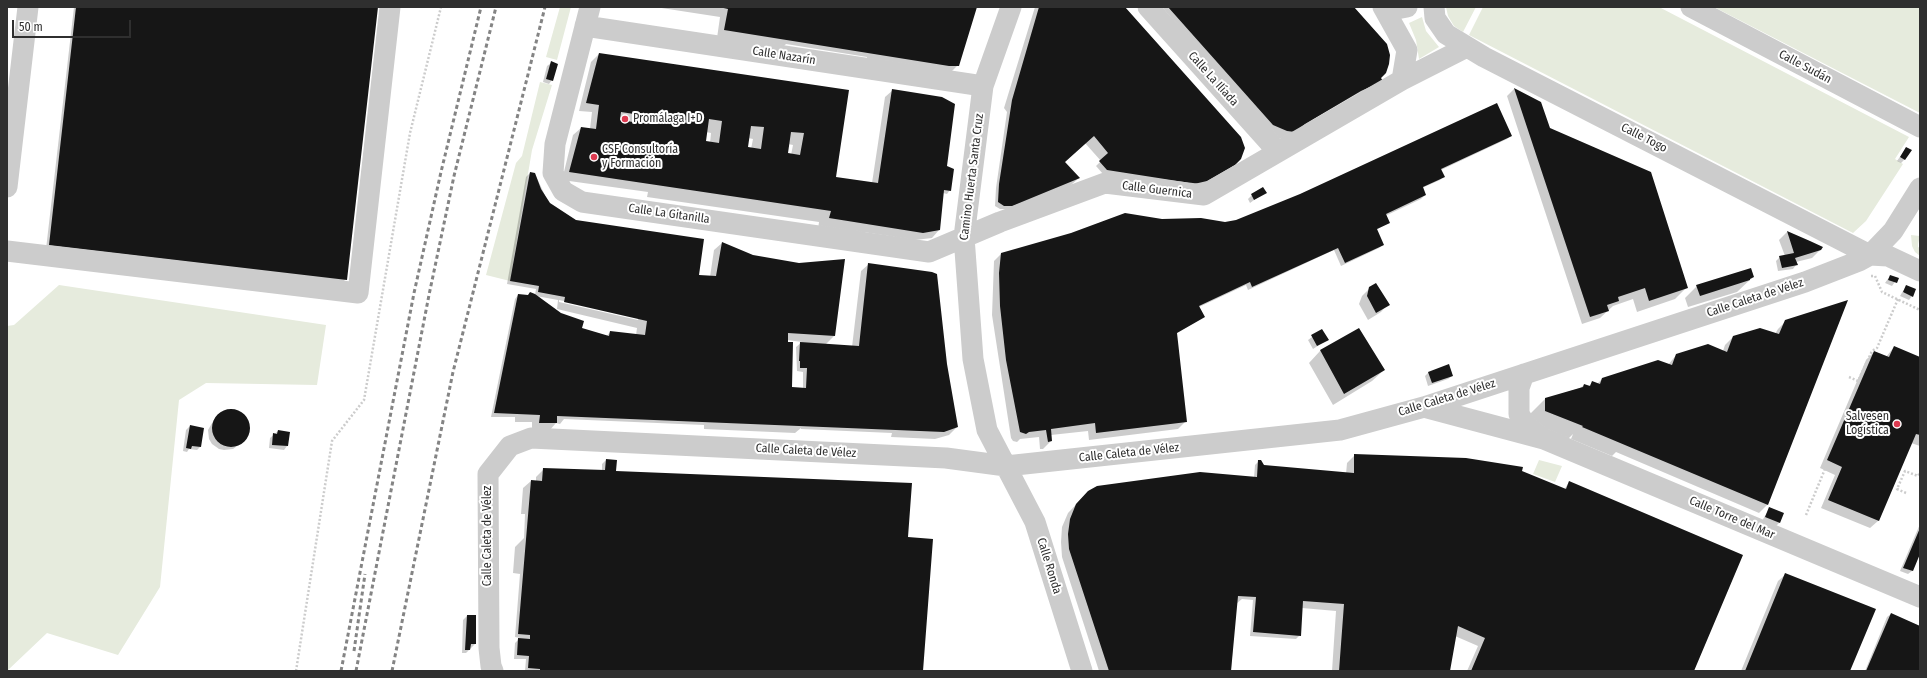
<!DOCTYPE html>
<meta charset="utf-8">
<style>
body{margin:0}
#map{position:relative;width:1927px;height:678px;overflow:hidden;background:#fff;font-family:"Fira Sans Condensed",sans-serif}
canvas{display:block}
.frame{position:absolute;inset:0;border:8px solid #2f2f2f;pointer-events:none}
.scale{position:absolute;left:12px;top:20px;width:119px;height:18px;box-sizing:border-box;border:2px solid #2f2f2f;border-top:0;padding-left:5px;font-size:12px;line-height:14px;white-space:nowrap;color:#2f2f2f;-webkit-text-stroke:3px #fff;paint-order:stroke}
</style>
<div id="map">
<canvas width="1927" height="678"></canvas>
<div class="frame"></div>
<div class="scale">50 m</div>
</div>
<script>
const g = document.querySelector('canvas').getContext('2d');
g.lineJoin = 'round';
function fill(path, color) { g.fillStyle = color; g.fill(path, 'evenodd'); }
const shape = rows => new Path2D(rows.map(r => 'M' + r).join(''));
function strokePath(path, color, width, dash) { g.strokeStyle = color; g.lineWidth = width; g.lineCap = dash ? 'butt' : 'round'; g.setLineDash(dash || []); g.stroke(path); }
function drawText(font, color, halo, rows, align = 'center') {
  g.font = font + ' "Fira Sans Condensed",sans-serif'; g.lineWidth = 4; g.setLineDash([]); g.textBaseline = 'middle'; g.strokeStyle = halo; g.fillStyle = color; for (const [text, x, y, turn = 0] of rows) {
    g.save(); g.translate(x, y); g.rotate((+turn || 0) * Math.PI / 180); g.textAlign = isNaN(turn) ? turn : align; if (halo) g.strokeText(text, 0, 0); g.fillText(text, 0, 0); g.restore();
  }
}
fill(shape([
 [560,7,571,7,557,60,546,57],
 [1446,7,1476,7,1463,32,1454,26,1448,16],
 [1483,7,1659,7,1909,137,1895,159,1903,164,1866,221,1853,233,1469,35],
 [1714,7,1920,7,1920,113],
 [1422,17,1426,31,1439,47,1419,59,1416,40,1409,23],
 [540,82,552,85,532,150,510,281,486,275,516,163,522,156],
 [1911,235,1920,236,1918,244,1918,247,1920,248,1920,256,1915,252,1912,246],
 [59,285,326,325,317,385,206,383,179,400,160,587,118,655,47,633,7,671,7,326,14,325],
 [1539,460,1562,466,1555,482,1533,474]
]), '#e6ebdd');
fill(shape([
 [74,7,377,7,346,279,342,283,46,249],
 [655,7,976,7,958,65,950,73,867,62,867,57,786,44,782,48,717,38,720,17],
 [1035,7,1124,7,1232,167,1198,188,1103,174,1096,166,1101,161,1085,143,1064,162,1079,178,1071,185,1008,209,1000,209,995,206,996,188,1007,112,1004,108],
 [1162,7,1352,7,1380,78,1378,84,1357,94,1314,119,1287,140,1271,137],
 [599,54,848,91,835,178,872,183,885,97,893,90,946,166,950,190,947,194,943,193,939,230,932,238,915,240,863,232,859,235,818,229,819,222,647,197,648,192,562,180,573,135,581,128,590,129,592,112,579,111,591,62],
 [706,132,711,133,710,143,705,142],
 [748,138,753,139,751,149,746,148],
 [788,144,793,145,791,155,787,154],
 [551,63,552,80,549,84,543,82,547,66],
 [1514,89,1540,103,1549,130,1687,287,1675,299,1637,312,1633,299,1613,306,1600,318,1582,324,1507,96],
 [1511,136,1507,139,1441,170,1443,176,1440,180,1422,188,1425,195,1421,199,1385,216,1388,223,1376,230,1383,245,1379,248,1341,266,1334,250,1248,290,1246,285,1199,307,1204,317,1175,334,1186,421,1178,429,1089,440,1088,431,1051,435,1051,441,1043,449,1040,449,1039,437,1020,439,1017,442,1013,441,1011,438,992,315,994,261,1002,253,1162,220,1225,223,1236,221],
 [1906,148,1904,160,1901,163,1897,161],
 [530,173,535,174,549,204,577,221,698,278,710,277,714,250,722,243,753,256,834,336,825,345,852,347,861,271,869,264,946,364,957,427,949,435,935,439,891,437,892,433,801,429,801,428,795,433,704,429,704,425,564,419,560,424,556,423,549,431,532,430,532,422,515,422,515,417,491,417,515,299,518,295,535,295,536,289,507,284,526,177],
 [536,296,558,300,557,309,637,328,636,335,610,332,607,336,580,328],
 [559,300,638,318,638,320,559,302],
 [787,340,802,342,796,347,797,371,803,372,803,388,791,388],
 [1265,192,1250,203,1248,199,1252,195],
 [1787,232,1822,248,1812,258,1796,262,1796,265,1793,269,1778,271,1776,261,1780,257,1785,256,1779,240],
 [1890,276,1897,279,1892,286,1885,283],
 [1753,277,1737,292,1688,307,1685,298,1697,286],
 [1906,286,1912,296,1909,300,1900,296],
 [1370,288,1388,304,1381,312,1368,320,1359,304,1362,296],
 [1847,301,1767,505,1759,513,1616,452,1612,456,1571,439,1573,434,1560,447,1523,421,1545,399,1580,388,1584,385,1588,387,1593,382,1597,384,1602,379,1668,365,1677,354,1723,351,1725,345,1733,337,1775,334,1778,329,1786,321],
 [1359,329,1384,370,1372,381,1333,405,1309,363,1320,351],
 [1322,330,1327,340,1313,349,1308,340],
 [1894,347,1920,358,1920,446,1911,443,1878,521,1870,528,1821,508,1835,475,1820,468,1866,360,1874,352,1886,357],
 [1429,372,1452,376,1448,379,1428,386,1425,376],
 [227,410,238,411,245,416,249,424,249,430,244,440,240,444,233,449,224,450,219,449,212,444,209,439,208,430,215,418],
 [190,426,200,447,197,450,189,449,187,452,183,451,186,430],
 [278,431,287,446,284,450,269,448,270,438],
 [1355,455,1520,471,1564,490,1569,482,1693,671,1467,671,1478,646,1455,636,1449,671,1332,671,1336,611,1302,608,1300,635,1296,639,1250,636,1253,600,1242,599,1236,604,1231,671,1099,671,1062,557,1061,542,1062,527,1068,513,1088,492,1254,478,1255,465,1259,461,1263,466,1346,474,1347,463],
 [606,460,615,472,907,538,922,671,525,671,526,659,514,659,515,643,520,638,515,637,520,574,513,573,515,547,524,538,525,514,521,514,523,488,531,481,536,481,536,477,544,469,602,471,602,464],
 [1769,509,1783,514,1779,523,1776,526,1762,521],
 [1920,524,1920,551,1912,571,1908,574,1900,571],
 [1786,574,1849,671,1741,671,1778,581],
 [1891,614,1920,626,1920,671,1865,671,1887,617],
 [467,616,475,644,466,653,462,653,463,620]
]), '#0003');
fill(shape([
 [76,7,378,7,347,280,49,245],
 [719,7,977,7,959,66,949,66,724,30,728,9],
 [1039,7,1125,7,1241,137,1245,148,1241,159,1235,165,1207,181,1194,184,1184,182,1107,170,1099,161,1108,153,1094,136,1065,162,1080,178,1012,206,1004,206,998,202,999,184,1012,100],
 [1168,7,1354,7,1387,44,1390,55,1389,64,1386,73,1381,78,1383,81,1361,91,1305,124,1295,132,1287,131,1273,125],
 [599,53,849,90,836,177,878,183,892,89,942,97,955,104,947,166,954,169,951,191,944,190,940,230,923,233,829,218,831,211,569,172,581,127,596,129,599,105,586,103],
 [621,112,634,114,633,122,620,120],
 [709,119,722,121,719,143,706,141],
 [751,126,764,127,761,149,748,147],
 [791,132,804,133,800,155,788,153],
 [551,61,558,64,553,81,546,79],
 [1514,88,1541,102,1550,128,1651,172,1688,288,1649,301,1645,288,1618,297,1619,301,1607,305,1609,311,1590,317],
 [1497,103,1512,136,1441,169,1445,177,1423,187,1426,195,1386,214,1390,223,1377,229,1384,245,1345,263,1338,248,1252,287,1250,282,1199,306,1205,317,1177,333,1187,422,1096,433,1095,423,1051,429,1052,441,1048,442,1046,430,1029,432,1026,434,1020,432,1006,360,1000,306,999,273,1001,253,1071,233,1125,213,1162,219,1201,218,1225,222,1236,220,1300,194],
 [1906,147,1912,150,1905,160,1900,157],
 [530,172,535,173,541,189,550,203,576,220,704,239,699,275,716,276,722,242,753,255,799,263,845,259,835,336,788,333,788,342,793,342,792,387,806,388,807,368,800,368,800,361,799,361,800,342,859,346,868,263,932,272,937,274,947,364,958,427,944,432,557,416,557,423,539,423,540,415,494,413,518,294,528,295,530,292,535,294,561,313,584,321,582,328,609,336,610,331,645,335,647,321,564,302,565,297,538,292,539,286,510,281],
 [1263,187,1267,193,1254,200,1251,194],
 [1787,231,1810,241,1823,247,1821,250,1795,258,1798,265,1782,268,1779,256,1794,253],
 [1751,268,1754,277,1750,279,1750,280,1700,296,1696,285],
 [1890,275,1899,278,1897,283,1888,280],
 [1376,283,1390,305,1376,313,1367,296,1369,287],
 [1906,285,1916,289,1913,297,1903,292],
 [1848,300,1768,505,1582,427,1583,426,1545,411,1545,398,1583,387,1584,384,1590,386,1592,381,1600,384,1602,378,1658,360,1672,365,1676,354,1708,344,1727,352,1733,336,1760,328,1779,334,1785,320],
 [1359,328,1385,370,1344,394,1320,350],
 [1322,329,1329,340,1317,346,1311,335],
 [1894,346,1920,357,1920,435,1916,434,1879,521,1828,500,1842,467,1827,460,1874,351,1889,357],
 [1449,364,1453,376,1432,383,1428,372],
 '212 428a19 19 0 1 1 38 0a19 19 0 1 1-38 0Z',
 [190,425,204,428,201,447,192,446,191,449,186,448],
 [278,430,290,432,288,446,272,445,273,433,277,434],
 [1354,454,1466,458,1523,467,1522,471,1566,489,1569,481,1743,555,1694,671,1471,671,1485,638,1458,626,1450,671,1339,671,1344,604,1303,601,1301,636,1253,632,1256,597,1238,596,1231,671,1109,671,1069,549,1068,534,1070,519,1076,504,1088,491,1097,486,1200,472,1257,477,1258,460,1261,460,1264,465,1354,473],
 [606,459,617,460,616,471,912,483,908,537,933,539,923,671,540,671,540,669,528,668,529,656,517,655,518,638,530,639,530,635,518,634,531,480,542,481,543,468,605,470],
 [1769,507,1784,513,1780,523,1765,517],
 [1920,528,1920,554,1913,571,1903,568],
 [1785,573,1876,609,1850,671,1745,671],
 [1891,613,1920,626,1920,671,1866,671],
 [467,615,476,615,476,644,471,644,470,650,465,650]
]), '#161616');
strokePath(shape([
 [1871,276,1875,276,1882,292,1920,310],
 [1849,377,1858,381,1872,351,1877,348,1898,299],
 [1906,493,1897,489,1905,471,1918,476,1920,472],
 [1806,515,1827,464],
 [296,671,332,441,364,400,410,133,441,7]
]), '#ccc', 2.5, [2, 2]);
strokePath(shape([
 [590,7,555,144,553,173,563,191,582,202,929,252,1000,222,1105,183,1204,195,1402,80,1407,50,1383,7],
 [1011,7,983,86,964,237,973,359,987,430,1035,522,1082,671],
 [1148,7,1278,152],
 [1434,7,1435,18,1446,34,1484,57,1870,255,1888,256,1920,271],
 [1691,7,1920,127],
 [1386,11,1407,7],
 [585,26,983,86],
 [1402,80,1467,47],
 [7,187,28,7],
 [7,251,358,293,390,7],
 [1524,374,1519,388,1519,414,1527,427,1542,438],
 [1424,407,1544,439,1920,597],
 [493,671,491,666,489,648,488,474,510,446,531,438,946,458,1006,466,1340,430,1424,407,1805,282,1859,261,1870,255,1893,231,1920,188]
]), '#ccc', 21);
strokePath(shape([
 [354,651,365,574],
 [341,671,414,293,441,172,481,7],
 [356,671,429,295,454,176,496,7],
 [392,671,453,372,545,7]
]), '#848484', 3, [4, 3]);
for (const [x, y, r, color] of [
 [625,119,4,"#dd3a50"],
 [594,157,4,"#dd3a50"],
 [1897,424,4,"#dd3a50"]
]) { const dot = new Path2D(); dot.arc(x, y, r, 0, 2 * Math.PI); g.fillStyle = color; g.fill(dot); strokePath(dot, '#fff', 1.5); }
drawText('12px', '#2f2f2f', '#fff', [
 ["Calle Nazarín",784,56,9],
 ["Calle Sudán",1805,67,28],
 ["Calle La Ilíada",1213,79,48],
 ["Calle Togo",1644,138,27],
 ["Camino Huerta Santa Cruz",972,177,-83],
 ["Calle Guernica",1157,190,7],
 ["Calle La Gitanilla",669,214,8],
 ["Calle Caleta de Vélez",1755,298,-18],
 ["Calle Caleta de Vélez",1447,398,-17],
 ["Calle Caleta de Vélez",806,451,3],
 ["Calle Caleta de Vélez",1129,453,-6],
 ["Calle Torre del Mar",1732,518,23],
 ["Calle Caleta de Vélez",488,536,-90],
 ["Calle Ronda",1049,566,73]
]);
drawText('12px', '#2f2f2f', '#fff', [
 ["Promálaga I+D",633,119],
 ["CSF Consultoría",602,150],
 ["y Formación",602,164],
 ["Salvesen",1889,417,"right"],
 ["Logística",1889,431,"right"]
], 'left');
</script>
